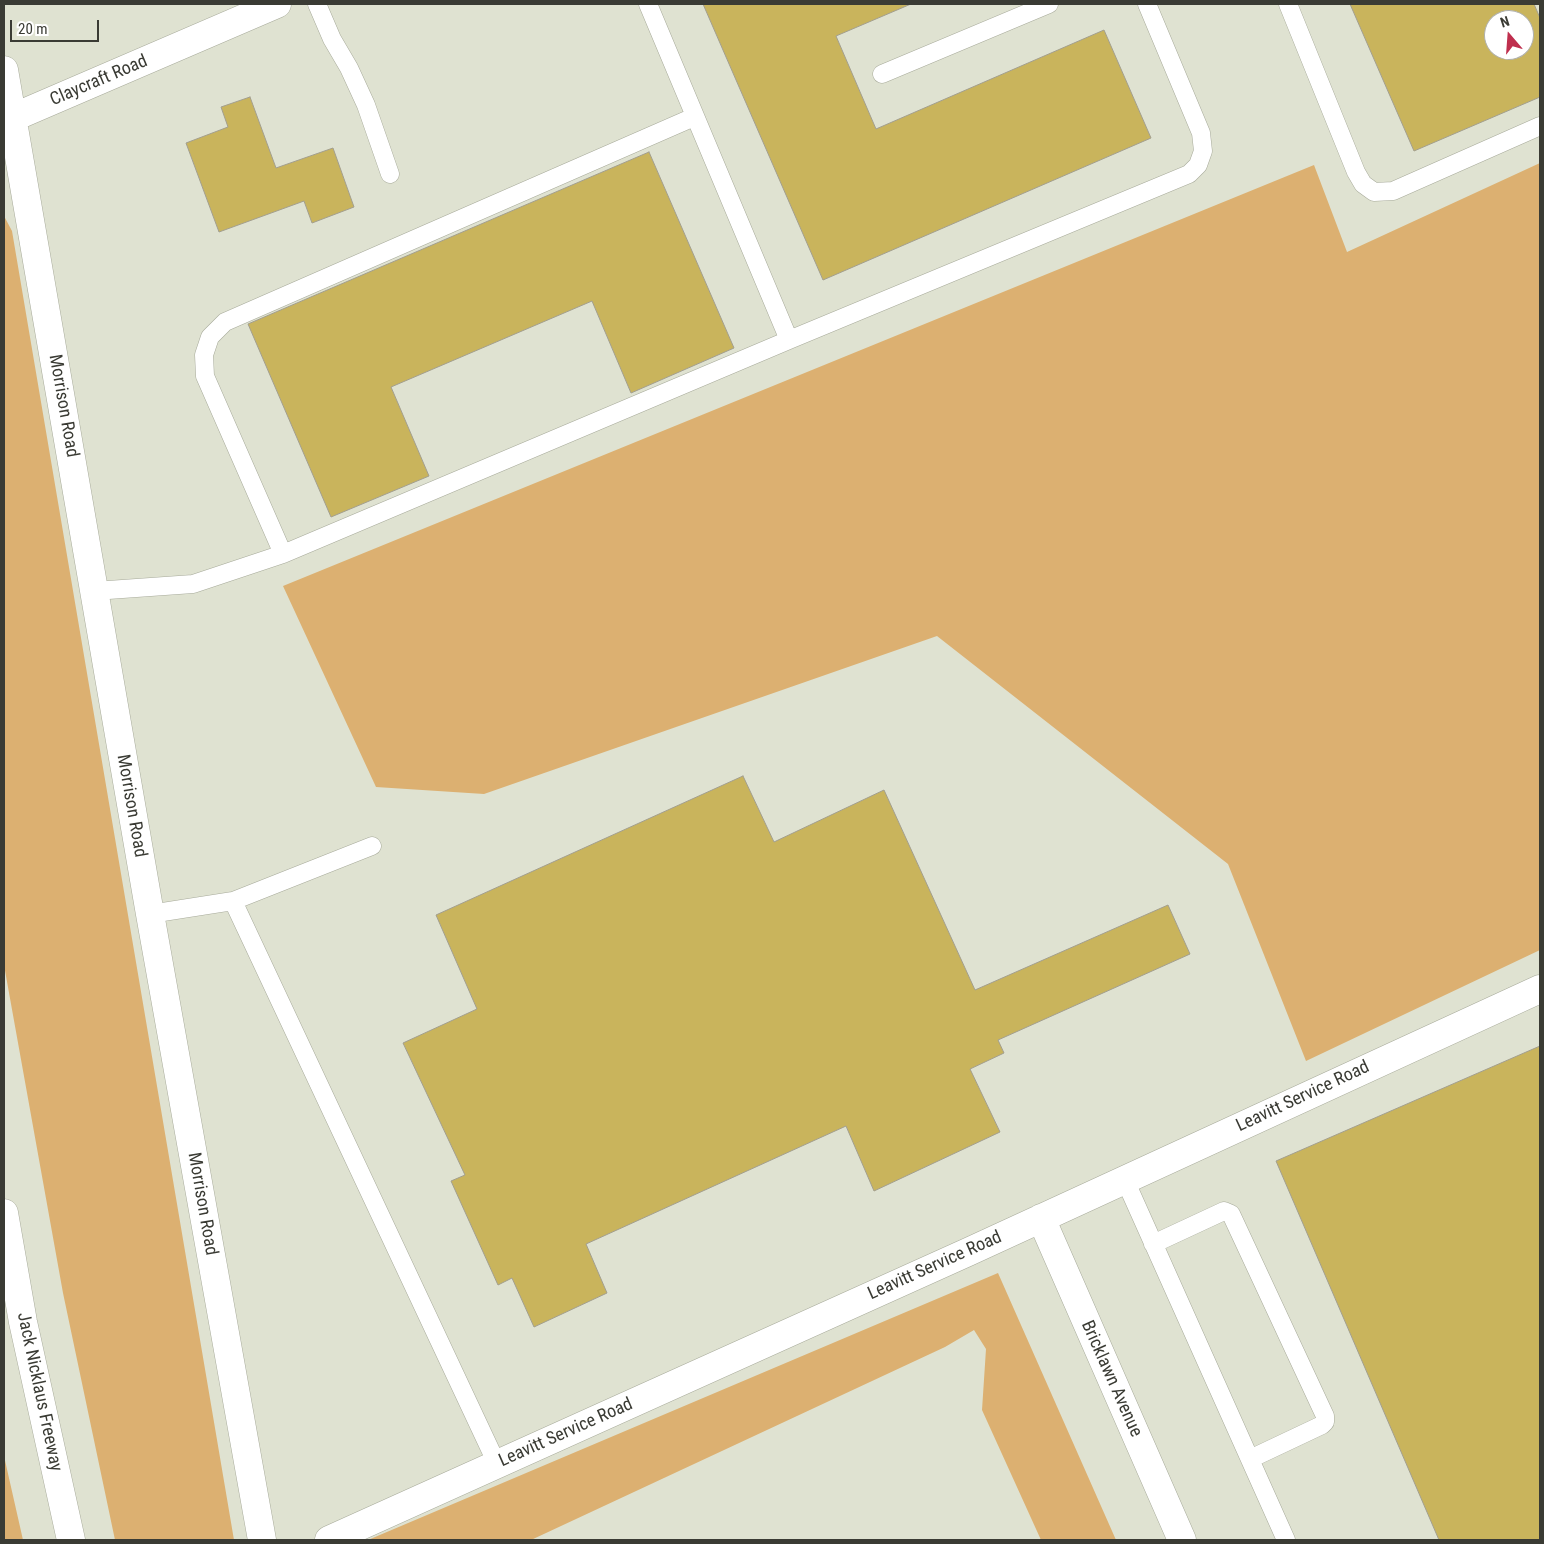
<!DOCTYPE html>
<style>
body{margin:0}
#map{position:relative;width:1544px;height:1544px;overflow:hidden;background:#dfe2d1;font-family:"Roboto Condensed",sans-serif}
canvas{display:block}
.frame{position:absolute;inset:0;border:5px solid #3a3b34;pointer-events:none}
.north{position:absolute;left:1484px;top:10px;width:50px;height:50px;box-sizing:border-box;background:#fff;border:1px solid #b0b1ae;border-radius:50%;rotate:342deg;font-size:14px;font-weight:700;line-height:20px;text-align:center;color:#3a3b34}
.north::after{content:'';display:block;margin:auto;width:18px;height:22px;background:#bf2f4e;clip-path:polygon(50% 0,100% 100%,50% 72%,0 100%)}
.scale{position:absolute;left:10px;top:20px;width:89px;height:22px;box-sizing:border-box;border:2px solid #3a3b34;border-top:0;padding-left:6px;font-size:15px;line-height:18px;white-space:nowrap;color:#3a3b34;-webkit-text-stroke:4px #fff;paint-order:stroke}
</style>
<div id="map">
<canvas width="1544" height="1544"></canvas>
<div class="frame"></div>
<div class="north">N</div>
<div class="scale">20 m</div>
</div>
<script>
const g = document.querySelector('canvas').getContext('2d');
g.lineJoin = 'round';
function fill(path, color) { g.fillStyle = color; g.fill(path, 'evenodd'); }
const shape = rows => new Path2D(rows.map(r => 'M' + r).join(''));
function strokePath(path, color, width, dash) { g.strokeStyle = color; g.lineWidth = width; g.lineCap = dash ? 'butt' : 'round'; g.setLineDash(dash || []); g.stroke(path); }
function drawText(font, color, halo, rows, align = 'center') {
  g.font = font + ' "Roboto Condensed",sans-serif'; g.lineWidth = 5; g.setLineDash([]); g.textBaseline = 'middle'; g.strokeStyle = halo; g.fillStyle = color; for (const [text, x, y, turn = 0] of rows) {
    g.save(); g.translate(x, y); g.rotate((+turn || 0) * Math.PI / 180); g.textAlign = isNaN(turn) ? turn : align; if (halo) g.strokeText(text, 0, 0); g.fillText(text, 0, 0); g.restore();
  }
}
fill(shape([
 [1540,163,1540,950,1306,1061,1228,864,937,636,484,794,376,787,283,586,1314,165,1347,252],
 [4,216,12,231,234,1540,115,1540,63,1293,4,965],
 [998,1273,1116,1540,1041,1540,982,1410,986,1349,974,1330,945,1347,531,1540,368,1540],
 [4,1456,23,1540,4,1540]
]), '#dcb071');
const building = shape([
 [703,4,911,4,836,36,876,129,1104,30,1151,138,823,280,703,4],
 [1350,4,1534,4,1540,18,1540,97,1414,151,1350,4],
 [1494,20,1524,20,1524,50,1494,50,1494,20],
 [250,97,276,168,333,148,354,207,312,223,304,201,219,232,186,143,228,127,221,107,250,97],
 [649,152,734,348,631,393,592,301,391,387,429,476,331,517,248,324,649,152],
 [743,776,774,842,884,790,975,990,1168,905,1190,954,998,1040,1004,1053,970,1069,1000,1132,874,1191,846,1126,586,1244,607,1293,534,1327,512,1278,498,1285,451,1181,465,1175,403,1043,477,1009,436,915,743,776],
 [1540,1046,1540,1540,1439,1540,1276,1161,1540,1046]
]);
fill(building, '#c9b45c');
strokePath(building, '#a29e8e', 1);
const service = shape([
 [317,4,332,39,349,68,366,105,390,174],
 [1288,4,1356,172,1363,184,1374,192,1393,191,1540,126],
 [882,74,1049,4],
 [789,340,1189,174,1198,165,1203,151,1201,133,1147,4],
 [283,554,205,376,204,355,210,337,225,322,694,117],
 [94,591,193,584,283,554,789,340,648,4],
 [233,901,497,1464],
 [150,914,233,901,372,846],
 [1125,1180,1286,1540],
 [1153,1244,1224,1211,1231,1214,1325,1416,1325,1422,1322,1425,1250,1459]
]);
const minor = shape([
 [1041,1218,1182,1540],
 [329,1540,968,1252,1540,989]
]);
const tertiary = shape([
 [4,70,150,914,262,1540],
 [12,118,277,4]
]);
const motorway = shape([
 [4,1213,23,1322,71,1540]
]);
strokePath(service, '#a7aa9a', 19);
strokePath(minor, '#a7aa9a', 29);
strokePath(tertiary, '#a7aa9a', 29);
strokePath(motorway, '#a7aa9a', 29);
strokePath(service, '#fff', 18);
strokePath(minor, '#fff', 28);
strokePath(tertiary, '#fff', 28);
strokePath(motorway, '#fff', 28);
drawText('18px', '#3a3b34', '#fff', [
 ["Claycraft Road",99,81,-23],
 ["Morrison Road",63,406,80],
 ["Morrison Road",131,806,80],
 ["Leavitt Service Road",1303,1097,-25],
 ["Morrison Road",202,1204,80],
 ["Leavitt Service Road",935,1266,-24],
 ["Bricklawn Avenue",1111,1379,66],
 ["Jack Nicklaus Freeway",39,1392,78],
 ["Leavitt Service Road",566,1433,-24]
]);
</script>
